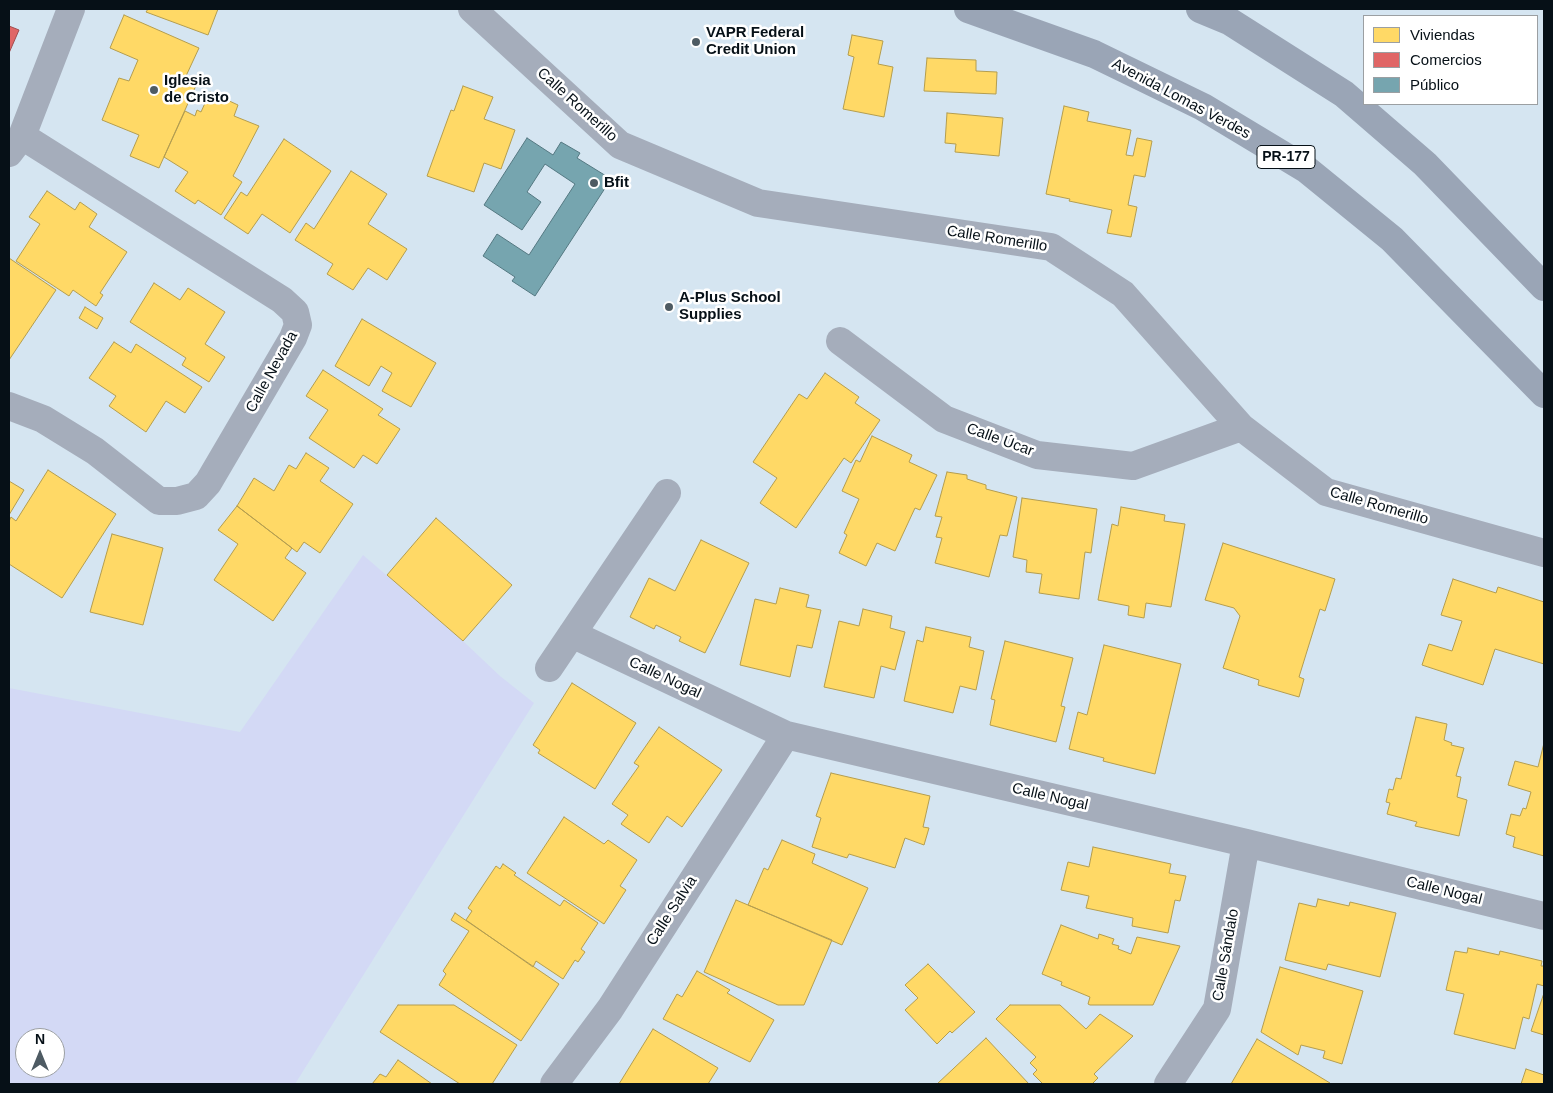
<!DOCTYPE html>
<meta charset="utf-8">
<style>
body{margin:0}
#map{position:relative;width:1553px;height:1093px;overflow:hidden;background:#d5e5f1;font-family:Arial,sans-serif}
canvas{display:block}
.frame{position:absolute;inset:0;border:10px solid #061017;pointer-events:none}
.legend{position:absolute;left:1363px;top:15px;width:175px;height:90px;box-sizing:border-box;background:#fff;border:1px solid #9b9fa2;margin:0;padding:6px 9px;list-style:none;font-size:15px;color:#061017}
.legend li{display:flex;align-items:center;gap:10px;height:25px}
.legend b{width:25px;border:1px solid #9b9fa2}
.north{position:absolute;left:15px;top:1028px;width:50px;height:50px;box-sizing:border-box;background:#fff;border:1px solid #9b9fa2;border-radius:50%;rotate:0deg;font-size:14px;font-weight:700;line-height:20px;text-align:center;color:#061017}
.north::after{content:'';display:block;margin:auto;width:18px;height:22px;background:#4e5b63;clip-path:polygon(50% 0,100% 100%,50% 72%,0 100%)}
</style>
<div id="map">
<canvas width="1553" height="1093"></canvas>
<div class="frame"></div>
<ul class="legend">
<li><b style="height:14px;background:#ffd966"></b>Viviendas</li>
<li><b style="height:14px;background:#e06666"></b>Comercios</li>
<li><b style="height:14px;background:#76a5af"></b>Público</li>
</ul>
<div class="north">N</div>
</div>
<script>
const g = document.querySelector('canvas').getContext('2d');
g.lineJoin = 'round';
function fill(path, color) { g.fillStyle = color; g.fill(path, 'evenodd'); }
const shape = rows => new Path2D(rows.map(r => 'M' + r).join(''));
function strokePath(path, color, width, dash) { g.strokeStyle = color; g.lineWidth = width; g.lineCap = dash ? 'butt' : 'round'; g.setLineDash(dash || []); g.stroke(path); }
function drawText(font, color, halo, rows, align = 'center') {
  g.font = font + ' Arial,sans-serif'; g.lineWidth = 5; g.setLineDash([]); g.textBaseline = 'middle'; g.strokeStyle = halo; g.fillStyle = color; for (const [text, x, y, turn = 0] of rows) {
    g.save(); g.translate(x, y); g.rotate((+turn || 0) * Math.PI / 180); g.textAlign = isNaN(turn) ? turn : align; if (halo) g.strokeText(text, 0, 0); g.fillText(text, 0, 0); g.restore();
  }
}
fill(shape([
 [363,555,463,641,500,676,534,703,295,1084,9,1084,9,688,240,732],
 [25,1038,55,1038,55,1068,25,1068]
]), '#d3d9f5');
const homes = shape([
 [148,9,218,9,208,35,146,12,148,9],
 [124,15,199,48,186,76,198,81,159,168,130,156,139,135,102,120,119,78,129,81,138,60,110,48,124,15],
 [852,35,883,41,878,64,893,67,884,117,843,109,854,57,848,55,852,35],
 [927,58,976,60,976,71,997,72,996,94,924,91,927,58],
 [463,86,493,97,484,119,515,130,501,169,484,163,474,192,427,176,451,110,454,111,463,86],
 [210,92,238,105,234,116,259,126,233,176,242,182,221,215,198,200,195,204,175,191,188,172,164,157,185,111,195,116,197,110,201,112,210,92],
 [1064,106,1089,112,1087,121,1131,130,1126,155,1133,156,1137,138,1152,141,1145,177,1134,175,1128,205,1137,207,1131,237,1107,233,1112,210,1069,201,1070,199,1046,194,1064,106],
 [947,113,1003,118,999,156,955,152,956,144,945,143,947,113],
 [284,139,331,171,290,233,262,214,248,234,224,218,241,192,247,196,284,139],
 [351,171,387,194,368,224,407,249,387,280,368,268,353,290,327,274,333,264,295,240,306,223,314,229,351,171],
 [47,191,75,210,80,202,97,214,89,227,127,252,100,293,103,295,96,306,73,290,69,296,16,261,40,224,29,217,47,191],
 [9,258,56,290,9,360,9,258],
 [154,283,180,300,188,288,225,312,205,344,225,357,209,382,182,365,186,358,130,322,154,283],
 [85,307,103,318,97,329,79,318,85,307],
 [362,319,436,363,411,407,382,391,392,373,381,366,369,386,335,366,362,319],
 [114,342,131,353,136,344,202,387,185,413,166,401,146,432,109,406,116,396,89,378,114,342],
 [323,370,383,409,378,415,400,429,377,464,363,455,354,468,309,438,328,410,306,396,323,370],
 [825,373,859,397,855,403,880,420,851,463,844,458,796,528,760,503,777,478,753,462,799,394,807,399,825,373],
 [872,436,912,455,909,462,937,475,920,510,915,508,895,551,877,543,866,566,839,553,847,535,844,533,859,499,842,491,856,460,860,462,872,436],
 [306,453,329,468,320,481,353,504,320,553,304,542,297,552,237,506,254,478,274,491,289,465,296,469,306,453],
 [48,470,116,514,62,598,9,564,9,521,11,517,16,521,48,470],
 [947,472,967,475,967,479,986,485,986,489,1017,497,1007,536,1000,535,989,577,935,563,942,538,936,537,942,517,935,516,947,472],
 [9,481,24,490,9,515,9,481],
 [1022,498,1097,509,1091,553,1085,552,1079,599,1039,593,1042,574,1026,572,1027,560,1013,557,1022,498],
 [237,506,292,548,285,558,306,573,273,621,214,580,238,544,218,530,237,506],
 [1121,507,1165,515,1164,521,1185,524,1171,607,1146,603,1144,618,1128,615,1129,606,1098,600,1112,524,1118,526,1121,507],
 [436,518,512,585,463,641,387,575,436,518],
 [112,534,163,548,143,625,90,612,112,534],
 [701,540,749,563,705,653,679,641,681,637,656,625,654,629,630,617,649,578,675,591,701,540],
 [1223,543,1335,579,1325,611,1320,609,1299,677,1304,679,1299,697,1258,685,1259,680,1223,668,1240,616,1234,608,1205,600,1223,543],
 [1453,579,1496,593,1498,587,1544,602,1544,664,1495,649,1483,685,1422,665,1429,644,1452,651,1462,621,1441,615,1453,579],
 [780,588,809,595,806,607,821,610,812,648,797,645,790,677,740,665,755,599,776,604,780,588],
 [863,609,892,616,890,628,905,632,895,670,881,666,874,698,824,687,839,621,859,626,863,609],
 [926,627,971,637,969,647,984,651,976,690,960,686,953,713,904,701,917,640,923,642,926,627],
 [1005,641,1073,658,1061,706,1065,707,1056,742,990,725,995,700,991,699,1005,641],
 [1104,645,1181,664,1155,774,1103,761,1104,758,1069,749,1078,712,1087,715,1104,645],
 [572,683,636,723,595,789,538,753,540,750,533,745,572,683],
 [1416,717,1447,724,1444,740,1452,743,1451,745,1464,748,1456,776,1461,777,1457,797,1467,800,1459,836,1415,826,1417,822,1387,814,1390,803,1386,802,1389,789,1393,790,1396,778,1401,779,1416,717],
 [659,727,722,770,682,827,667,816,649,843,621,824,628,815,612,804,639,766,634,763,659,727],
 [1544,743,1544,856,1513,847,1515,837,1506,834,1511,814,1520,816,1523,808,1526,809,1531,792,1508,785,1515,761,1538,767,1544,743],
 [831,773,930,796,923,827,929,828,924,845,905,838,895,868,849,854,847,858,812,847,821,818,816,816,831,773],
 [564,817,604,844,608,840,637,860,620,886,626,890,604,924,527,873,564,817],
 [782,840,815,854,812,863,868,888,842,945,748,905,764,868,768,870,782,840],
 [1093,847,1171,864,1169,873,1186,876,1180,901,1175,900,1168,933,1132,926,1133,918,1086,908,1089,896,1061,890,1068,862,1089,867,1093,847],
 [503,864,516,873,514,875,560,906,564,900,598,923,581,949,585,952,578,962,575,960,563,979,536,961,533,967,466,920,472,911,468,908,496,866,500,869,503,864],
 [1318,899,1349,906,1350,902,1396,913,1380,977,1328,964,1326,970,1285,960,1299,903,1316,907,1318,899],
 [736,900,832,940,804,1005,778,1005,704,972,736,900],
 [455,913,559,984,521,1041,439,985,446,974,443,971,469,931,451,920,455,913],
 [1061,925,1098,939,1099,934,1114,939,1112,944,1119,946,1118,949,1131,954,1137,937,1180,946,1153,1005,1090,1005,1088,1004,1090,997,1061,985,1062,982,1042,974,1061,925],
 [1468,948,1499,955,1500,951,1542,961,1541,966,1544,966,1544,986,1537,984,1529,1019,1523,1017,1515,1049,1454,1034,1464,994,1446,990,1455,951,1467,953,1468,948],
 [928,964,975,1012,952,1033,950,1031,937,1044,905,1010,918,998,905,985,928,964],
 [1280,967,1363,991,1342,1064,1323,1058,1325,1051,1301,1045,1298,1055,1261,1032,1280,967],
 [697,971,730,990,727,993,774,1020,750,1062,663,1019,677,994,682,997,697,971],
 [1544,993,1544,1035,1531,1031,1544,993],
 [398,1005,454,1005,517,1045,492,1084,460,1084,380,1032,398,1005],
 [1010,1005,1060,1005,1086,1029,1100,1014,1133,1036,1094,1074,1098,1078,1092,1084,1043,1084,1033,1074,1037,1070,1030,1063,1036,1057,996,1019,1010,1005],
 [653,1029,718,1068,708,1084,619,1084,653,1029],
 [986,1038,1029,1084,937,1084,986,1038],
 [1257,1039,1330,1083,1329,1084,1231,1084,1257,1039],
 [398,1060,432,1084,372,1084,380,1074,386,1077,398,1060],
 [1526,1069,1544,1075,1544,1084,1521,1084,1526,1069]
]);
fill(homes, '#ffd966');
strokePath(homes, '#b49d4e', 1);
const shops = shape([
 [9,26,19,30,9,53,9,26]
]);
fill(shops, '#e06666');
strokePath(shops, '#9f4c4e', 1);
const public = shape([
 [527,138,553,155,561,142,580,153,577,158,611,179,535,296,512,281,515,277,483,256,497,234,529,255,575,184,545,164,527,192,541,202,522,230,484,205,527,138]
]);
fill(public, '#76a5af');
strokePath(public, '#547881', 1);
strokePath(shape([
 [472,9,620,145,758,203,1051,247,1123,294,1241,427,1326,492,1544,553],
 [9,153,22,136,71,9],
 [840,341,944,419,1037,455,1133,466,1241,427],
 [9,406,43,419,95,451,159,501,177,501,196,496,208,483,293,338,298,325,295,312,282,300,22,136],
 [572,634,786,735,1246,843,1544,916],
 [549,668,667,493],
 [554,1084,610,1009,786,735],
 [1168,1084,1217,1009,1246,843]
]), '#a5adbb', 28);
strokePath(shape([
 [968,9,1094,54,1203,107,1306,169,1392,239,1544,394],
 [1200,9,1229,21,1344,94,1425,164,1544,287]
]), '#9aa5b6', 28);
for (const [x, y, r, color] of [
 [696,42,5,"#4e5b63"],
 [154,90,5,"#4e5b63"],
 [594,183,5,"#4e5b63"],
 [669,307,5,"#4e5b63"]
]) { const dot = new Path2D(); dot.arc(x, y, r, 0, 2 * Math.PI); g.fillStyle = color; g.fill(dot); strokePath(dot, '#fff', 2); }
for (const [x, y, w] of [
 [1286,157,58]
]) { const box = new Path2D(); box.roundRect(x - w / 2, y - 11.5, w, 23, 4); g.fillStyle = '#fff'; g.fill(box); strokePath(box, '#061017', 1); }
drawText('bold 14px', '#061017', null, [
 ["PR-177",1286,157]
]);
drawText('bold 15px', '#061017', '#fff', [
 ["VAPR Federal",706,33],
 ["Credit Union",706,50],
 ["Iglesia",164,81],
 ["de Cristo",164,98],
 ["Bfit",604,183],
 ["A-Plus School",679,298],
 ["Supplies",679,315]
], 'left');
drawText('15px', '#061017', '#fff', [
 ["Avenida Lomas Verdes",1181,99,28],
 ["Calle Romerillo",577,105,42],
 ["Calle Romerillo",997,239,9],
 ["Calle Nevada",272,372,-61],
 ["Calle Úcar",1000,440,20],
 ["Calle Romerillo",1379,506,16],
 ["Calle Nogal",665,678,25],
 ["Calle Nogal",1050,797,13],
 ["Calle Nogal",1444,891,14],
 ["Calle Salvia",672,911,-57],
 ["Calle Sándalo",1226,955,-80]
]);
</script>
